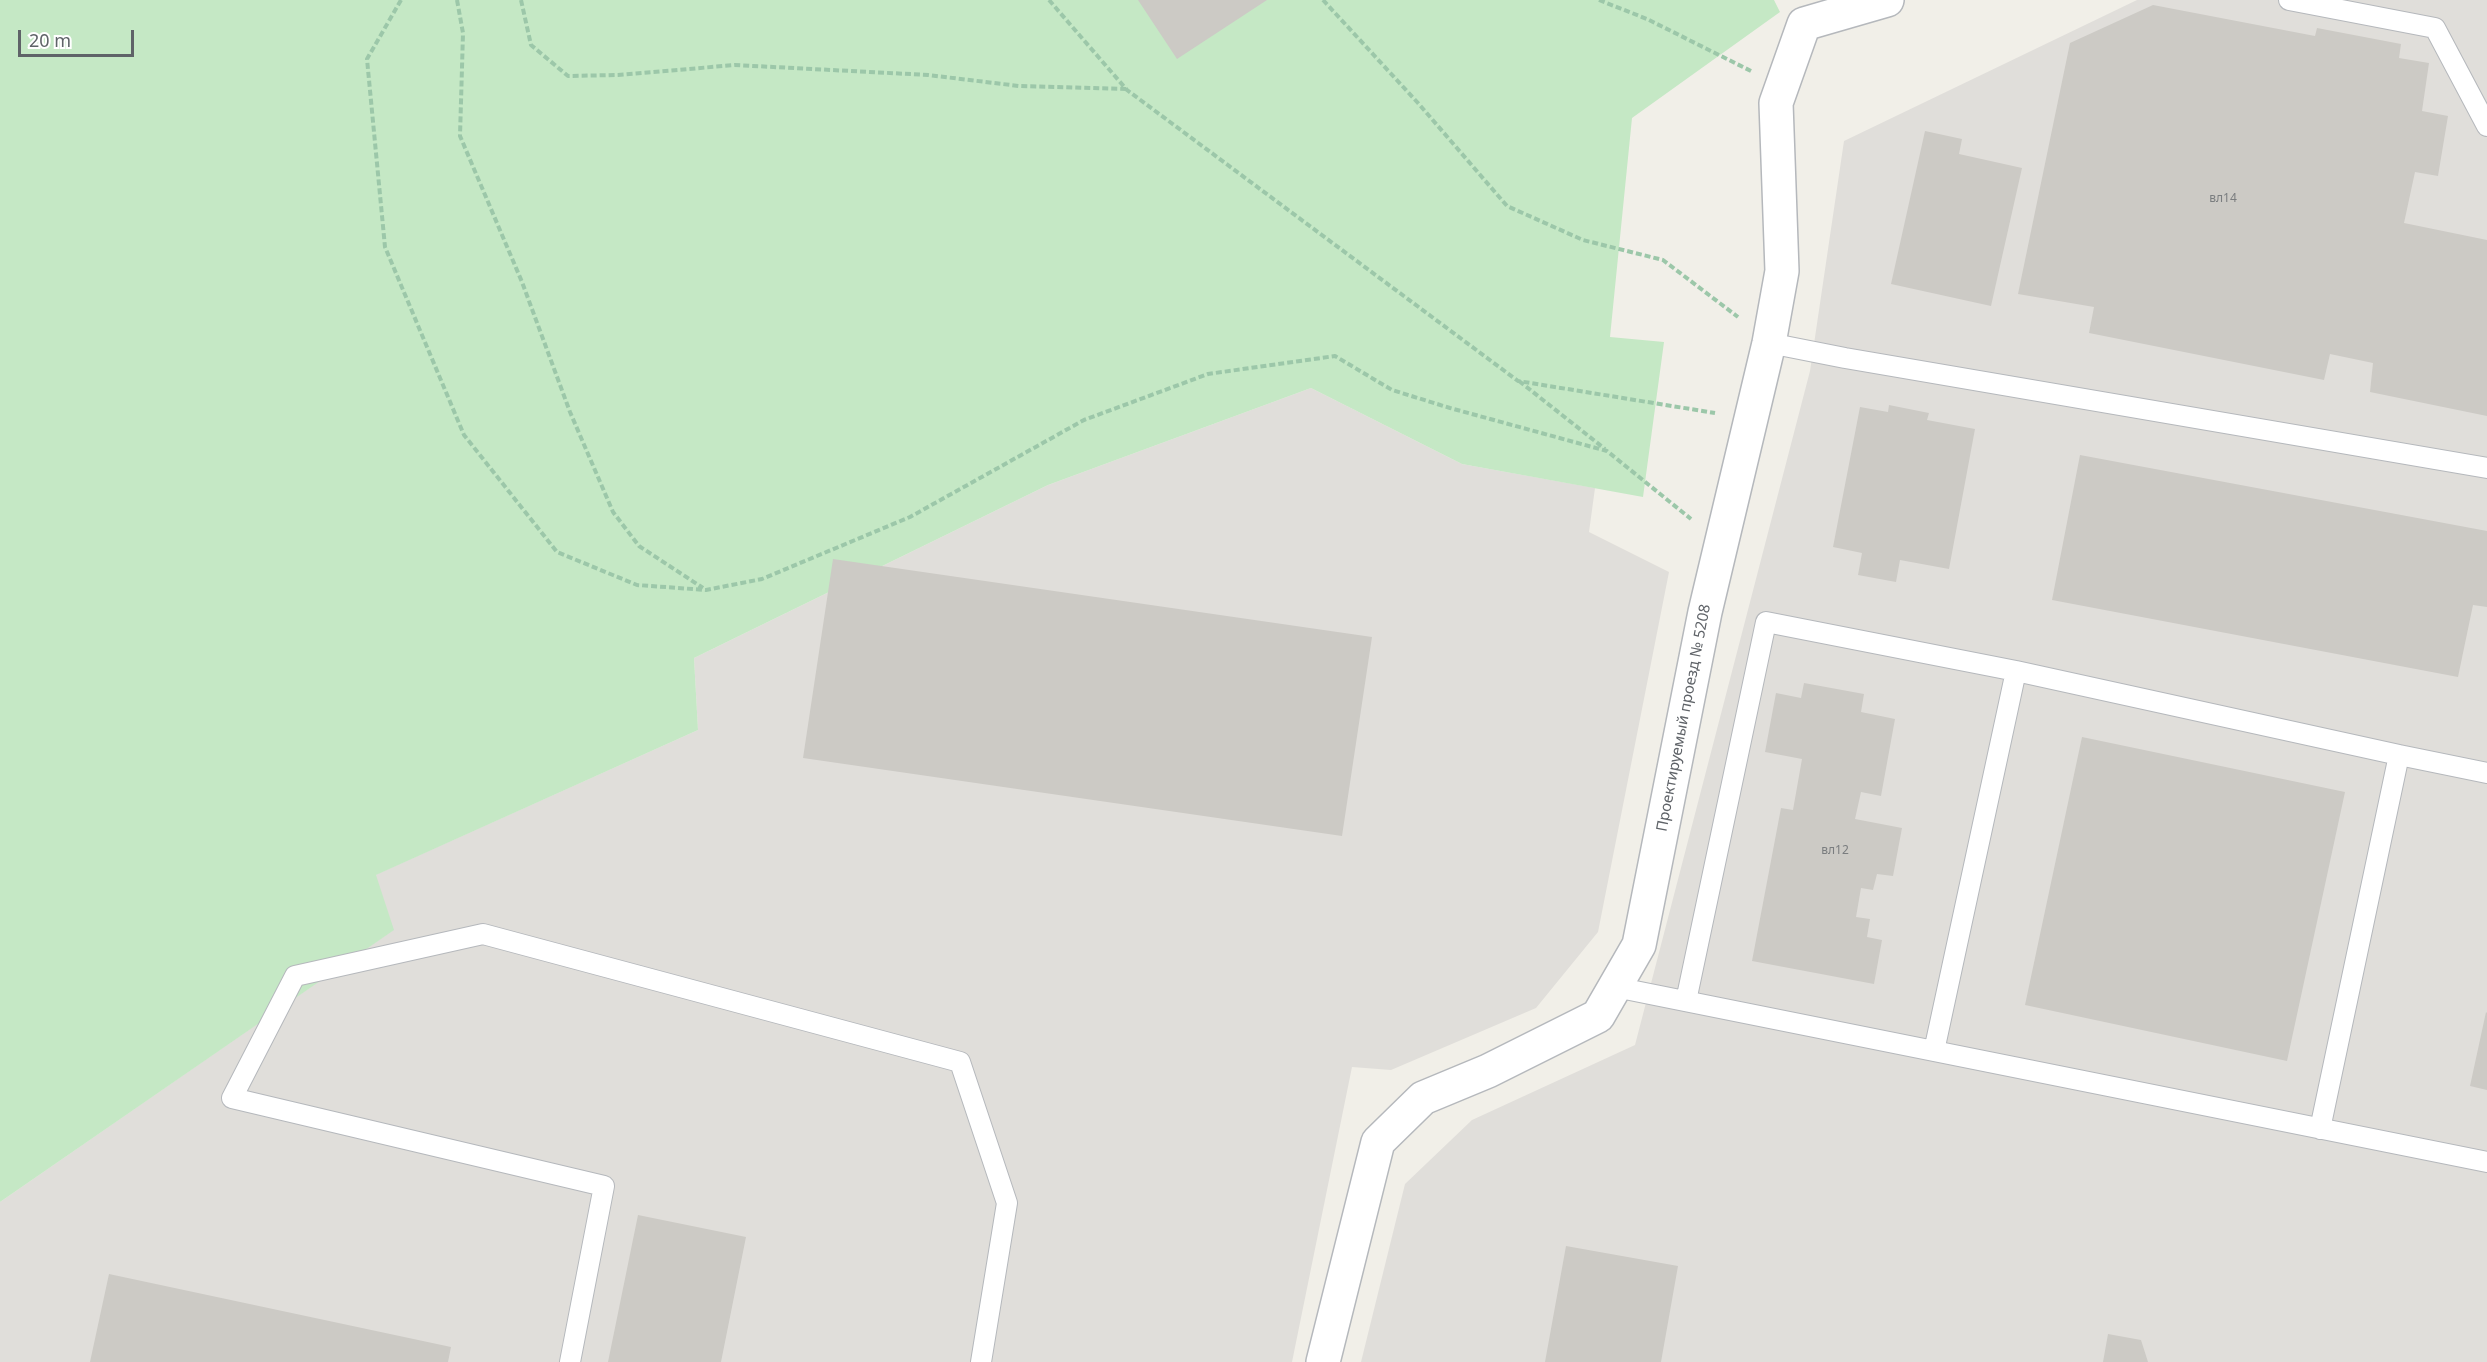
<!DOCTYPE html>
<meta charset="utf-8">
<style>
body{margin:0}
#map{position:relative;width:2487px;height:1362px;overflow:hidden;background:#f1efe8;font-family:"Noto Sans",sans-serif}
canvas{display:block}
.scale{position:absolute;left:18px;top:30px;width:116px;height:27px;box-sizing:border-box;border:3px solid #5f6368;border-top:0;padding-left:8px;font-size:18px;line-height:21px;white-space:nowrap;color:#5f6368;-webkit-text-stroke:4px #fff;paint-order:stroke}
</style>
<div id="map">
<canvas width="2487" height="1362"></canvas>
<div class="scale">20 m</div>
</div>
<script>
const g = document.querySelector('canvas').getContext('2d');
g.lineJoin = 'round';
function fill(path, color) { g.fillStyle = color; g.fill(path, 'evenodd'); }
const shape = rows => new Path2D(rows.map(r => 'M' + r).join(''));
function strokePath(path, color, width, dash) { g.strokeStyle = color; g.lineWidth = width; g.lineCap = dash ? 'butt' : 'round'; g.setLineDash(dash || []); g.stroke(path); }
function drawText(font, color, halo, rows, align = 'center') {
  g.font = font + ' "Noto Sans",sans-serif'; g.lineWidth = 4.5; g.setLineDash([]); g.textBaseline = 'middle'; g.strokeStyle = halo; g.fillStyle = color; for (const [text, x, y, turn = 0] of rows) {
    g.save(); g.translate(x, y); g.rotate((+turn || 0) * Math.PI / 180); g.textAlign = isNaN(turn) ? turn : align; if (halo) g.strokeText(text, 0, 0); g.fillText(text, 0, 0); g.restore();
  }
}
fill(shape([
 [2137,0,2487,0,2487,1362,1361,1362,1405,1184,1472,1120,1635,1045,1810,371,1844,141],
 [1311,388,1462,464,1595,488,1589,532,1669,572,1598,932,1536,1008,1391,1070,1352,1067,1292,1362,0,1362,0,1202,393,930,375,875,698,730,694,658,1048,485]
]), '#e0deda');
fill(shape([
 [0,0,1774,0,1780,12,1632,118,1610,337,1664,342,1643,497,1462,464,1311,388,1048,485,694,658,698,730,376,875,394,930,0,1202]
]), '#c5e8c5');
fill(shape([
 [1138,0,1267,0,1177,59],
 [2153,5,2315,36,2317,28,2401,44,2399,58,2429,63,2422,111,2448,116,2438,176,2415,172,2404,223,2487,240,2487,416,2370,392,2373,363,2330,354,2324,380,2089,333,2094,307,2018,294,2070,43],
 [1925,131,1962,139,1959,154,2022,168,1991,306,1891,284],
 [1889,405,1929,413,1927,420,1975,429,1949,569,1900,560,1896,582,1858,575,1862,553,1833,547,1860,407,1888,412],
 [2080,455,2487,531,2487,607,2473,605,2458,677,2052,600],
 [833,559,1372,637,1342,836,803,758],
 [1804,683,1864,694,1861,712,1895,719,1881,796,1861,792,1855,819,1902,828,1893,876,1877,874,1873,890,1861,888,1856,917,1870,919,1867,937,1882,940,1874,984,1752,961,1781,808,1793,810,1802,759,1765,752,1776,693,1801,698],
 [2082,737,2345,792,2287,1061,2025,1005],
 [2486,1012,2487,1013,2487,1090,2470,1086],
 [638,1215,746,1237,721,1362,608,1362],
 [1566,1246,1678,1266,1661,1362,1545,1362],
 [109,1274,451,1347,448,1362,90,1362],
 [2108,1334,2141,1340,2148,1362,2103,1362]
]), '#cccac5');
const lane = shape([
 [2289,0,2435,28,2487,126],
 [1769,343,1845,358,2487,468],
 [2016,671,2399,755,2320,1129],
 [2399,755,2487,773],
 [1615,987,2487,1162],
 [1686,1001,1766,622,2016,671,1934,1051],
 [570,1362,604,1186,232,1098,295,976,483,934,960,1062,1007,1203,981,1362]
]);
const street = shape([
 [1323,1362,1378,1142,1423,1098,1488,1071,1598,1016,1639,945,1705,612,1769,343,1782,271,1776,103,1804,24,1887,0]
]);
strokePath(lane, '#b5b8bc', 22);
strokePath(street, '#b5b8bc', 36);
strokePath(shape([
 [401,0,367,59,385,247,464,435,557,552,637,585,706,590,762,579,910,517,1084,420,1208,374,1335,356,1392,390,1450,408,1607,451,1691,519],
 [457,0,463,33,460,136,522,282,570,412,613,512,639,546,703,588],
 [521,0,531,45,568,76,618,75,735,65,928,75,1019,86,1126,89],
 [1049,0,1127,90,1518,381,1715,413],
 [1323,0,1418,103,1507,206,1583,240,1663,260,1738,317],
 [1599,0,1647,19,1751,71],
 [1519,381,1605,449]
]), '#9cc7a9', 4, [6, 3]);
strokePath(lane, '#fff', 20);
strokePath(street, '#fff', 33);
drawText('12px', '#7a7d7f', null, [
 ["вл14",2223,199],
 ["вл12",1835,851]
]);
drawText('15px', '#5f6368', '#fff', [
 ["Проектируемый проезд № 5208",1684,718,-79]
]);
</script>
